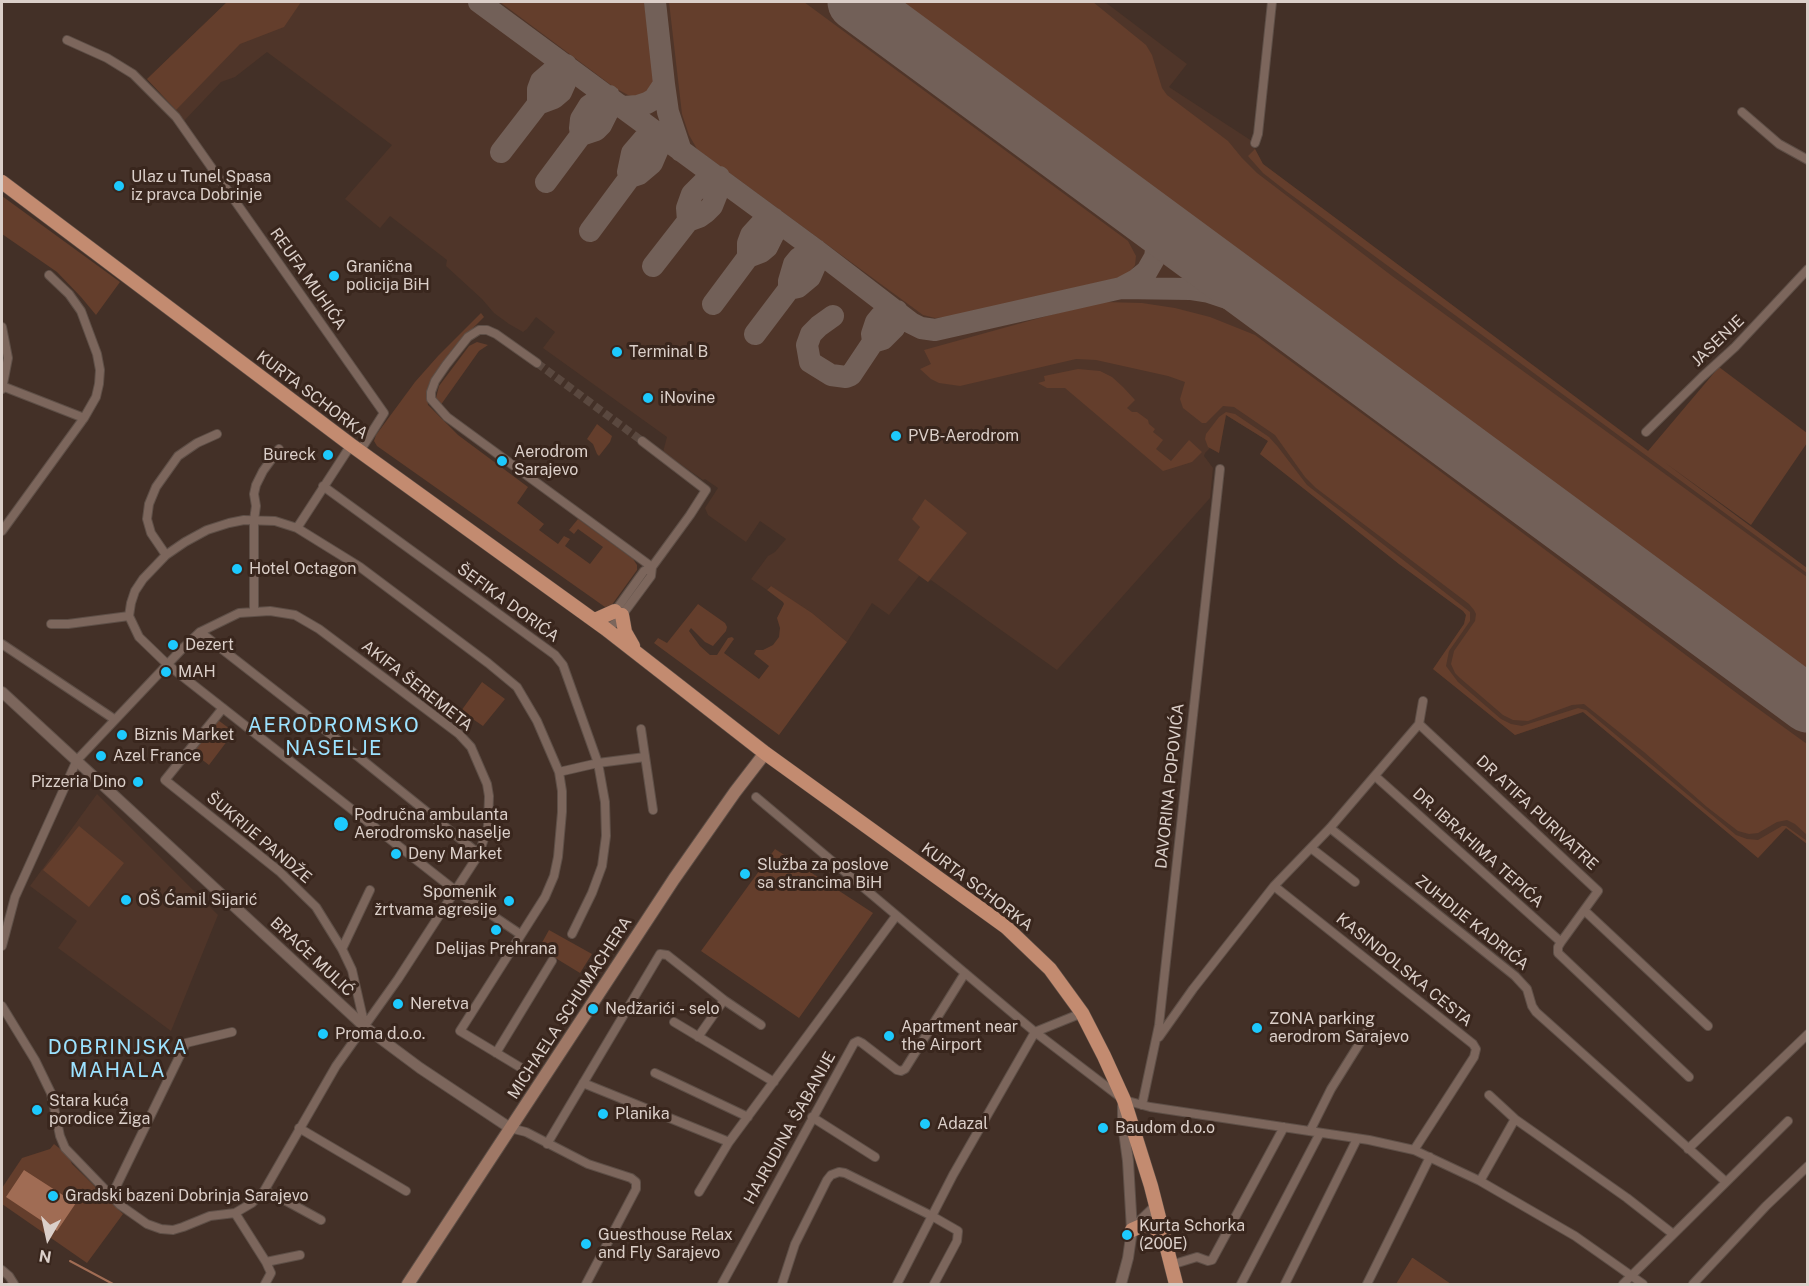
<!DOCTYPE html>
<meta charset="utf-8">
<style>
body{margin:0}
#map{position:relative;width:1809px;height:1286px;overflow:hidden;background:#433027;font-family:"Public Sans",sans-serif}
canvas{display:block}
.frame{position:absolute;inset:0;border:3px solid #dbcfc9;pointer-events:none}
.north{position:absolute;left:18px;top:1208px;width:60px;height:60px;-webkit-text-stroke:4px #39261d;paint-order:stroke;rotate:189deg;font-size:16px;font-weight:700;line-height:24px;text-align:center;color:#dbcfc9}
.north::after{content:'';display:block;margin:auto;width:21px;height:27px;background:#dbcfc9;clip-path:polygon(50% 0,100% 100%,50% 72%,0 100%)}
</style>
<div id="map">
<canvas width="1809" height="1286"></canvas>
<div class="frame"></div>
<div class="north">N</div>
</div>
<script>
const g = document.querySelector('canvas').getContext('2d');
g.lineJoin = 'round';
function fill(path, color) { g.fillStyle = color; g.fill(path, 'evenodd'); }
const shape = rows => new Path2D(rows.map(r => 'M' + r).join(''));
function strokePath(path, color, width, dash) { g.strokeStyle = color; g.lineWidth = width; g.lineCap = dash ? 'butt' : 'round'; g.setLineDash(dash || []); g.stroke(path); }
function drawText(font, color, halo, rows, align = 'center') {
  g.font = font + ' "Public Sans",sans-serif'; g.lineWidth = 6; g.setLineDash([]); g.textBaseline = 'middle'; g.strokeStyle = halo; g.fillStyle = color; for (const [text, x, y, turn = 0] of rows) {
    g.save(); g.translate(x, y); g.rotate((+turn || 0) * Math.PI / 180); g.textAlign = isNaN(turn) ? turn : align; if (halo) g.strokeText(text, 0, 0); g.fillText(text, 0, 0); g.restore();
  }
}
fill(shape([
 [227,2,1105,2,1187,64,1169,87,1258,145,1255,149,1263,164,1807,569,1807,844,1786,828,1758,858,1583,712,1515,735,1433,669,1464,624,1466,615,1463,611,1399,564,1260,454,1268,441,1226,415,1219,453,1210,448,1205,453,1204,456,1213,468,1210,498,1057,670,931,580,928,582,919,576,889,615,872,603,847,642,812,613,770,586,767,590,751,579,768,556,775,552,786,539,760,521,746,542,708,515,705,508,718,488,705,479,703,480,663,452,667,437,543,348,555,332,536,317,527,329,523,332,509,324,494,313,482,299,446,266,447,260,390,216,380,228,345,199,392,145,267,52,235,77,221,82,184,121,176,110,147,79],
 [97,794,218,915,171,1031,58,948,77,921,30,886]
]), '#4f3529');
fill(shape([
 [227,2,301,2,284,27,240,44,176,110,147,79],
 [500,2,644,2,654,76,652,86,648,92,643,96,635,97,628,95,615,88],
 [669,2,804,2,1128,241,1136,256,1135,265,1130,272,1122,277,948,317,935,318,923,315,697,149,689,135,682,114],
 [893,2,1093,2,1146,45,1152,55,1162,88,1167,95,1228,141,1242,158,1257,173,1392,276,1807,577,1807,670,1663,564,1423,391,1249,261],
 [1255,149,1263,164,1648,451,1719,367,1807,433,1807,443,1751,525,1664,462,1807,568,1807,573,1640,451,1286,191,1263,173,1248,156],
 [2,196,120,282,96,315,81,297,57,272,2,234],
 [1104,302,1142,303,1175,308,1210,317,1255,335,1413,451,1746,700,1807,744,1807,835,1795,824,1787,820,1777,822,1758,833,1749,834,1738,831,1707,807,1644,752,1584,704,1572,705,1528,721,1513,720,1503,715,1460,678,1455,673,1451,664,1454,651,1475,621,1476,614,1474,610,1469,604,1316,488,1305,477,1275,435,1234,407,1223,406,1206,423,1202,423,1183,408,1180,399,1185,382,1168,376,1096,360,1076,359,960,386,939,383,931,379,920,369,931,364,924,350,1054,314],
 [481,313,484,317,454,347,428,386,427,396,428,405,458,435,528,487,517,503,544,524,539,530,558,544,564,536,570,539,565,546,590,564,603,547,578,529,574,534,569,530,578,519,633,559,637,565,637,570,611,606,605,607,377,446,374,441,376,435,415,382,438,356],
 [477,342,488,345,479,351,440,406,436,398,439,386,469,346],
 [1078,369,1100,371,1112,377,1123,387,1135,400,1127,408,1132,412,1137,412,1148,420,1149,424,1155,429,1153,432,1163,440,1156,449,1171,461,1189,440,1202,452,1192,462,1163,471,1065,388,1047,388,1038,383,1045,381,1044,376],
 [1226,412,1235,414,1269,437,1278,447,1307,485,1470,612,1470,621,1449,651,1446,666,1458,682,1501,719,1511,724,1522,726,1578,708,1586,710,1736,835,1747,839,1758,840,1782,826,1786,826,1807,841,1807,844,1786,828,1758,858,1583,712,1515,735,1433,669,1464,624,1466,615,1463,611,1399,564,1260,454,1268,441,1226,415,1219,453,1208,447,1205,439,1206,434,1219,417],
 [597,424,612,436,610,442,599,456,597,454,593,444,587,439],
 [925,499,967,533,928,582,898,560,920,527,912,519],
 [771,586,812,613,847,642,779,735,654,643,658,638,667,643,698,604,725,623,727,627,726,631,713,646,705,642,691,628,689,631,700,646,710,655,717,655,728,638,732,637,734,639,724,653,759,679,769,666,754,654,756,650,763,650,773,645,779,637,780,628,777,618,784,604,783,602,767,590],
 [482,682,505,699,483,726,461,711],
 [218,720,234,732,209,765,192,752],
 [79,826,124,863,89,907,43,870],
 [775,849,873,913,799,1018,701,951],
 [549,930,592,954,580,973,539,948],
 [54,1144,68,1155,72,1164,123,1214,87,1263,2,1204,2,1188,22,1158,50,1149],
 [1412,1258,1413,1258,1451,1284,1396,1284]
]), '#643e2c');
fill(shape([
 [24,1170,69,1199,71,1196,78,1200,57,1231,6,1197]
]), '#a06c54');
strokePath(shape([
 [70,1261,113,1284]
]), '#a06c54', 2);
strokePath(shape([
 [479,2,816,250,911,323,921,328,935,330,1121,288,1190,289,1209,292,1284,317],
 [566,65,565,83,561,92,554,98,538,104,538,89,541,81,556,68,566,65],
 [664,84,668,112,681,151],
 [609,96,608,111,601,125,596,130,581,135,580,128,581,119,589,106,598,100,609,96],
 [623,107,638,106,647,103,654,99,664,84,655,2],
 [658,133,658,149,652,163,639,174,630,177,628,172,632,153,644,139,658,133],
 [501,152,538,104],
 [719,177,718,191,712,206,706,212,699,217,688,221,687,208,692,194,703,183,711,179,719,177],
 [546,182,581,135],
 [590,231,630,177],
 [812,250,816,250,818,255,817,261,810,277,798,287,789,289,789,281,794,264,799,258,812,250],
 [653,266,688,221],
 [1121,288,1136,280,1147,271,1155,257,1157,243,1154,230,1145,215],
 [713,304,748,257,761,252,767,247,774,233,773,218,761,224,751,235,748,243,748,257],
 [891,311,897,311,897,322,894,328,883,339,873,342,872,334,876,322,881,316,891,311],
 [833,316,819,326,811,334,807,345,810,362,831,375,846,377,851,375,873,342],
 [755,334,789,289]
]), '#726058', 22);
strokePath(shape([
 [856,2,1808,704]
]), '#726058', 57);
strokePath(shape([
 [537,363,642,441]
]), '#5a483f', 8, [8, 4]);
const minor = shape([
 [67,40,107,58,133,74,176,117,384,413,360,451],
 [1742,112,1779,144,1808,160],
 [1255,143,1258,134,1272,2],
 [2,327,8,358,2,389],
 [537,363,496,334,487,330,479,330,468,337,446,365,435,381,431,392,431,399,447,417,652,567],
 [2,386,84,418],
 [1646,432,1702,377,1735,347,1808,269],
 [323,486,555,655,563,665,598,763,605,802,606,836,602,866,592,893,572,934],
 [297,528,351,445],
 [2,531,84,418,96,397,99,384,100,370,97,354,81,311,69,294,49,275],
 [166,555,151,533,147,519,149,504,156,487,178,456,197,443,217,434],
 [254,611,254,520,256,506,254,494,256,485,263,471,279,449],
 [613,614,644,571,652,567],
 [51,624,68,624,129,616],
 [606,629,617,622,651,576,652,567,690,515,706,490,642,441],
 [200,632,304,713,479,854],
 [2,644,114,719],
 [223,708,165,780,279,871,316,907,342,949,352,970,365,1027],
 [1419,724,1598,891,1561,942,1558,947,1558,953,1689,1077],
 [641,729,653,810],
 [559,772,598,763,645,757],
 [1375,776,1561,942],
 [756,797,1035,1032,1124,1100,1150,1107,1369,1140,1414,1150,1480,1181,1575,1236,1643,1284],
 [1330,828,1515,976,1527,989,1532,1006,1536,1012,1726,1182],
 [1311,848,1355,882],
 [1274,886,1473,1044,1476,1049,1474,1057,1414,1150],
 [1585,911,1708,1026],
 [520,934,456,891,308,775,168,665,139,637,129,616,131,603,135,591,143,579,166,555,185,542,207,530,229,523,244,520,275,521,297,528,360,567,488,663,517,687,537,721,559,772,562,791,562,812,558,857,554,876,545,897,460,1031,523,1069],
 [2,946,15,897,77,760,182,649,200,632,239,613,270,611,295,615,319,629,459,734,471,747,487,784,489,796,488,826,479,854,398,979,336,1066,264,1191,252,1203,235,1213,210,1216,183,1227,173,1230,161,1229,147,1224,120,1205,65,1148,60,1136,51,1093,35,1060,2,1006],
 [342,949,370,890],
 [674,1022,774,1082],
 [698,1037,724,1000],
 [1159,1037,1193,989,1274,886,1330,828,1419,724,1423,701],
 [496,1053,552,961],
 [655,1073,748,1117],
 [583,1083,729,1142],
 [1489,1095,1515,1119,1627,1198,1673,1234],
 [1142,1105,1159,1025,1220,469],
 [812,1117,875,1157],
 [299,1128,406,1191],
 [510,1128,526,1132,588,1164,631,1178,636,1182,636,1189,586,1284],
 [1310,1131,1331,1089,1371,1025],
 [547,1144,660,954,667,955,724,1000,761,1025],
 [1688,1149,1808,1034],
 [1480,1181,1515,1119],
 [264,1191,277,1196,321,1220],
 [699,1192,729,1142,896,916],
 [111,1197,186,1043,232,1032],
 [235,1213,266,1262,300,1255],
 [1171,1265,1197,1257,1208,1261,1212,1260,1284,1127],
 [2,1270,9,1276,14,1284],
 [265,1284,271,1273,266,1262],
 [722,1284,854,1043,858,1041,862,1043,897,1070,901,1071,905,1069,965,973],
 [782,1284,795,1244,827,1180,831,1175,839,1172,845,1173,932,1216,958,1231,957,1241,934,1284],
 [897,1284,953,1175,1035,1032,1082,1013],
 [1241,1284,1320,1133],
 [1285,1284,1357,1139],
 [1367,1284,1430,1157],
 [1623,1284,1788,1121],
 [1693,1284,1766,1206,1808,1166]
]);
const tertiary = shape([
 [2,692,365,1027,420,1068,510,1128],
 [1132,1229,1156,1206],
 [1121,1284,1128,1258,1132,1230,1128,1161,1123,1124,1123,1106]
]);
const secondary = shape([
 [408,1284,674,879,735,792,765,753]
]);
const primary = shape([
 [2,182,351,445,606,629,765,753,1006,927,1050,969,1082,1013,1104,1056,1124,1100,1151,1186,1176,1284],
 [622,615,625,632,633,646],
 [595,620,615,611],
 [1132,1230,1141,1226,1148,1226,1154,1228,1163,1237]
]);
strokePath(minor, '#5e4f47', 10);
strokePath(tertiary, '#5e4f47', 12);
strokePath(secondary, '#5e4f47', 14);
strokePath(primary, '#5e4f47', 15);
strokePath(minor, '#7c665c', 8);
strokePath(tertiary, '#7c665c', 10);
strokePath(secondary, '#9f7866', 12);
strokePath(primary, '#c38b70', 14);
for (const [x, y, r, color] of [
 [119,186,6,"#1dc9fd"],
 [334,276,6,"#1dc9fd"],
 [617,352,6,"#1dc9fd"],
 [648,398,6,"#1dc9fd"],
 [896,436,6,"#1dc9fd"],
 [328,455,6,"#1dc9fd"],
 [502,461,6,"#1dc9fd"],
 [237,569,6,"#1dc9fd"],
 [173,645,6,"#1dc9fd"],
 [166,672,6,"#1dc9fd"],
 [122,735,6,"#1dc9fd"],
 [101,756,6,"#1dc9fd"],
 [138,782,6,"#1dc9fd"],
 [341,824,8,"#1dc9fd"],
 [396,854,6,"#1dc9fd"],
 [745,874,6,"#1dc9fd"],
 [126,900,6,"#1dc9fd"],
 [509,901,6,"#1dc9fd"],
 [496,930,6,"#1dc9fd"],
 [398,1004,6,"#1dc9fd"],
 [593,1009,6,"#1dc9fd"],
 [1257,1028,6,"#1dc9fd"],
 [323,1034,6,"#1dc9fd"],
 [889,1036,6,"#1dc9fd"],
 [37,1110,6,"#1dc9fd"],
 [603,1114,6,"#1dc9fd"],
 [925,1124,6,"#1dc9fd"],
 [1103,1128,6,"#1dc9fd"],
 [53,1196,6,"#1dc9fd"],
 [1127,1235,6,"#1dc9fd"],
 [586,1244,6,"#1dc9fd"]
]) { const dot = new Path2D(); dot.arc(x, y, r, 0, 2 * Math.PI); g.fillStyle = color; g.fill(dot); strokePath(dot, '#39261d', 2); }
drawText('16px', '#dbcfc9', '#39261d', [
 ["Ulaz u Tunel Spasa",131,177],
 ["iz pravca Dobrinje",131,195],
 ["Granična",346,267],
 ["policija BiH",346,285],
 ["Terminal B",629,352],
 ["iNovine",660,398],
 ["PVB-Aerodrom",908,436],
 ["Aerodrom",514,452],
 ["Sarajevo",514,470],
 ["Bureck",316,455,"right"],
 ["Hotel Octagon",249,569],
 ["Dezert",185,645],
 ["MAH",178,672],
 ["Biznis Market",134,735],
 ["Azel France",113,756],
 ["Pizzeria Dino",126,782,"right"],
 ["Područna ambulanta",354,815],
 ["Aerodromsko naselje",354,833],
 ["Deny Market",408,854],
 ["Služba za poslove",757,865],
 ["sa strancima BiH",757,883],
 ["Spomenik",497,892,"right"],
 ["žrtvama agresije",497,910,"right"],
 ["OŠ Ćamil Sijarić",138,900],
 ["Delijas Prehrana",496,949,"center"],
 ["Neretva",410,1004],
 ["Nedžarići - selo",605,1009],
 ["ZONA parking",1269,1019],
 ["aerodrom Sarajevo",1269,1037],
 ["Apartment near",901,1027],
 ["the Airport",901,1045],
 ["Proma d.o.o.",335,1034],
 ["Stara kuća",49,1101],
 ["porodice Žiga",49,1119],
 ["Planika",615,1114],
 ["Adazal",937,1124],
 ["Baudom d.o.o",1115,1128],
 ["Gradski bazeni Dobrinja Sarajevo",65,1196],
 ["Kurta Schorka",1139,1226],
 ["(200E)",1139,1244],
 ["Guesthouse Relax",598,1235],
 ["and Fly Sarajevo",598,1253]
], 'left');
drawText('16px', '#dbcfc9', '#39261d', [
 ["REUFA MUHIĆA",308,279,55],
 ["JASENJE",1718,341,-44],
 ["KURTA SCHORKA",312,395,37],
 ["ŠEFIKA DORIĆA",508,603,36],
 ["AKIFA ŠEREMETA",417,686,38],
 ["DAVORINA POPOVIĆA",1170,786,-84],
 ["DR ATIFA PURIVATRE",1537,813,43],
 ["ŠUKRIJE PANDŽE",259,838,40],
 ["DR. IBRAHIMA TEPIĆA",1478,848,42],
 ["KURTA SCHORKA",977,887,37],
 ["ZUHDIJE KADRIĆA",1472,923,39],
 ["BRAĆE MULIĆ",312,957,43],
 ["KASINDOLSKA CESTA",1404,970,39],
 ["MICHAELA SCHUMACHERA",570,1008,-57],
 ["HAJRUDINA ŠABANIJE",790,1128,-61]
]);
g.letterSpacing = '1.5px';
drawText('20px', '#9ce2ff', '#39261d', [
 ["AERODROMSKO",334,726],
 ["NASELJE",334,749],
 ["DOBRINJSKA",118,1048],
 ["MAHALA",118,1071]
]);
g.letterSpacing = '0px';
</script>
